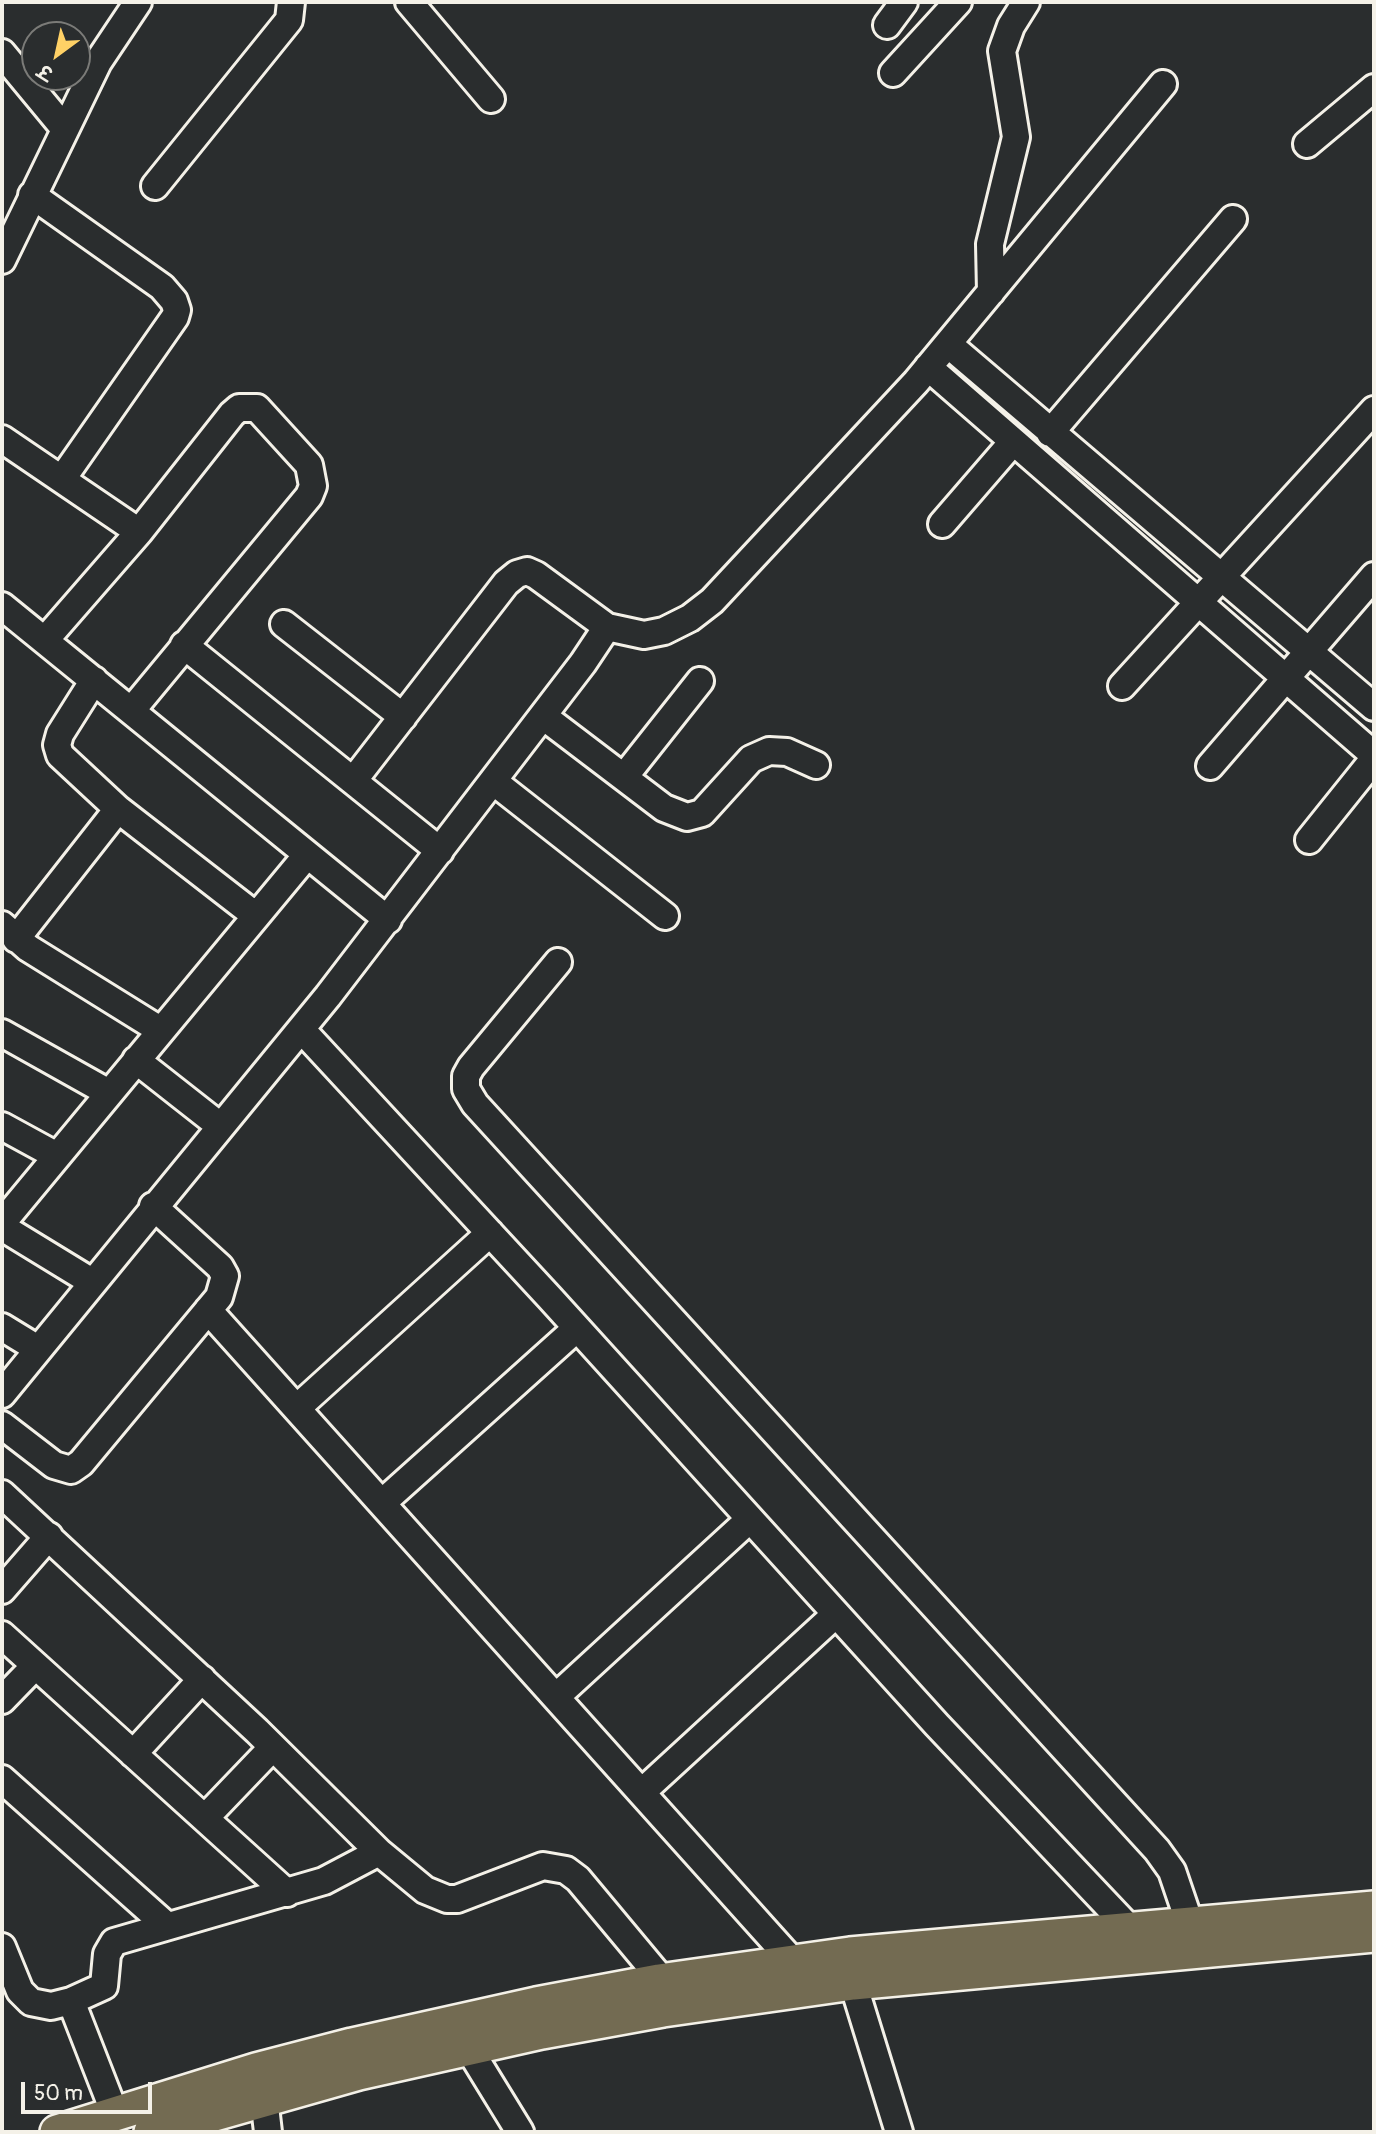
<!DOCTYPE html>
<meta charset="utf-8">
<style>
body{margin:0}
#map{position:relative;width:1376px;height:2134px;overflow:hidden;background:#2a2d2e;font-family:Pangolin,"Playpen Sans Deva",sans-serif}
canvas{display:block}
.frame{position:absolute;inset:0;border:4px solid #f4f1e8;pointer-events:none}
.north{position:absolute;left:21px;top:21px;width:70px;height:70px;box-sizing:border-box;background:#2a2d2e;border:2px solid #7b7b78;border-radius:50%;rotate:213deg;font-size:19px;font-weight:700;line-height:28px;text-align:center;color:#f4f1e8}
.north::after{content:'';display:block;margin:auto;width:24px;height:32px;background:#ffd166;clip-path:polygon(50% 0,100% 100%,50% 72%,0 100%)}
.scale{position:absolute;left:21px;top:2082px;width:131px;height:32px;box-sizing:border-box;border:4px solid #f4f1e8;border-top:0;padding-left:9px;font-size:21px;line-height:24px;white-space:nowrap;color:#f4f1e8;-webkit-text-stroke:5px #2a2d2e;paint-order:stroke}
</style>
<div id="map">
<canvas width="1376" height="2134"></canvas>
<div class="frame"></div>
<div class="north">उ</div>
<div class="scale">50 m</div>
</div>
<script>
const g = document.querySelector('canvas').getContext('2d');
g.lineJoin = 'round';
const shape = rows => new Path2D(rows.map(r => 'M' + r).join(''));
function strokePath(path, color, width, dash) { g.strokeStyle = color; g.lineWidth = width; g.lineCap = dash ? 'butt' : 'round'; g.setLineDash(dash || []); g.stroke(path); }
const minor = shape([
 [409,2,491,99],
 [887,25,904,2],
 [2,53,64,128],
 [893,73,958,2],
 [1307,144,1374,88],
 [155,186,289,20,291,2],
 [32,195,162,287,174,301,177,310,175,317,62,479],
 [2,260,98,62,138,2],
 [991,292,990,244,1016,137,1002,51,1011,26,1026,2],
 [948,344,1374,707],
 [928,367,1374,755],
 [1050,433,1233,219],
 [2,439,139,532],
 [942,524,1012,443],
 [2,606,388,920],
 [284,624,403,717],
 [45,640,139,532,232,414,239,408,257,408,309,465,313,486,309,496,131,711],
 [184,645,440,851],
 [94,680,60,734,57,745,60,755,118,809,256,916],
 [1122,686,1374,410],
 [543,716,664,808,687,817,702,813,751,759,769,751,787,752,816,765],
 [1210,766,1374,576],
 [624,777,700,681],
 [353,781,506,583,517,574,527,571,536,575,607,627,644,635,664,631,690,618,712,601,916,382,1163,84],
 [493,781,665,916],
 [1309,840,1374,759],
 [2,925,28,948,160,1030],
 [16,939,118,809],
 [558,962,471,1067,466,1076,466,1089,475,1104,1157,1850,1172,1871,1190,1924],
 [301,1029,550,1298,937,1725,1130,1929],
 [2,1033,109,1093],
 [136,1060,220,1126],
 [2,1126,57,1156],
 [2,1223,307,855],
 [2,1227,92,1282],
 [208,1310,805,1975],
 [2,1327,38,1349],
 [2,1394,328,996,583,663,607,627],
 [297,1408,490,1233],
 [2,1425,54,1465,71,1470,81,1463,219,1297,225,1276,220,1267,153,1206],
 [2,1494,257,1731,379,1852,425,1890,447,1899,457,1899,543,1866,566,1870,578,1879,663,1981],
 [382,1503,577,1328],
 [2,1590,49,1536],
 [2,1635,287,1893],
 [557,1696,750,1519],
 [2,1700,35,1666],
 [133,1754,202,1679],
 [2,1779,167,1926],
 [643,1791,836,1614],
 [205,1818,273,1747],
 [2,1947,20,1991,31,2002,51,2006,71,2001,104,1986,107,1954,114,1942,324,1881,379,1852],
 [853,1983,899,2132],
 [71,2001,115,2114],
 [469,2049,520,2132],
 [264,2098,268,2132]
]);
const major = shape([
 [57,2132,256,2070,352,2045,536,2004,659,1981,850,1954,1374,1908],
 [151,2132,359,2073,542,2032,663,2010,853,1983,1374,1935]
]);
strokePath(minor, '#f4f1e8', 32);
strokePath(major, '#f4f1e8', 38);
strokePath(minor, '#2a2d2e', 26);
strokePath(major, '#736b52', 33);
</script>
